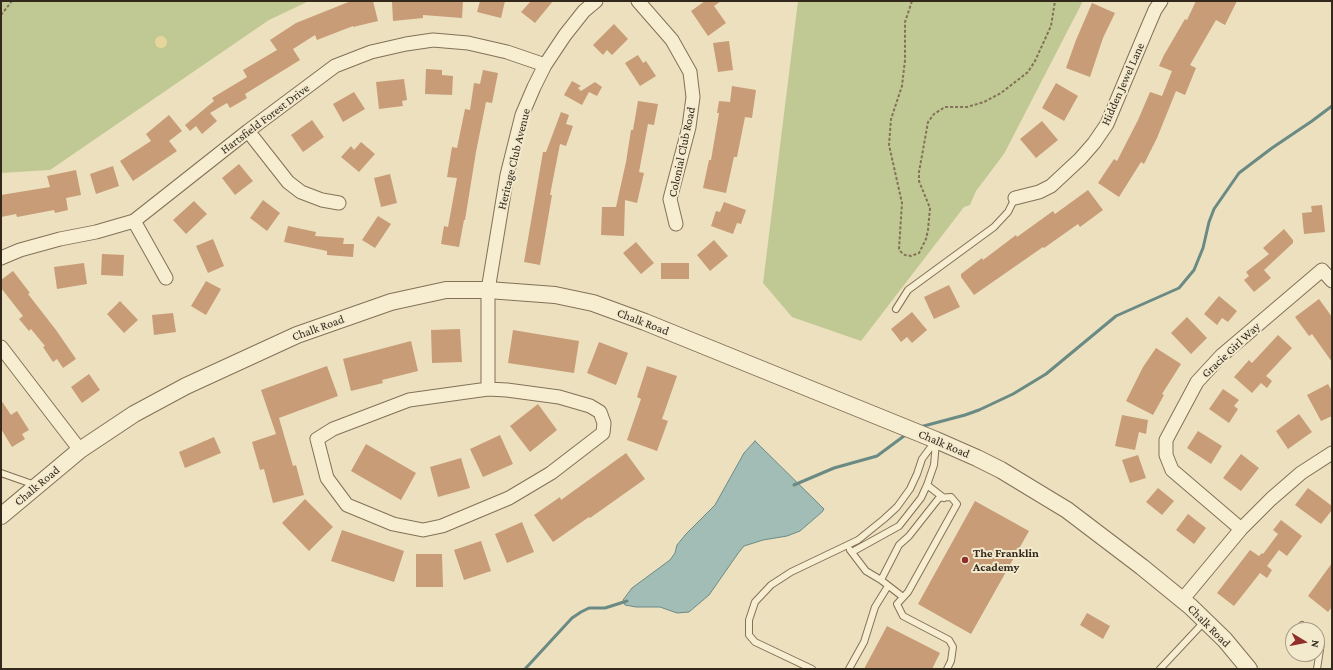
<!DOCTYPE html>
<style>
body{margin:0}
#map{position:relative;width:1333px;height:670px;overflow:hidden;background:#ece0bf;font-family:"Crimson Pro",serif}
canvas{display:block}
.frame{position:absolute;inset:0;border:2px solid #33281c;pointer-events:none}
.north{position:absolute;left:1285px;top:622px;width:40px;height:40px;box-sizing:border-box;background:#f3eace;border:1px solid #a69c87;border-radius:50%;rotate:100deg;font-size:11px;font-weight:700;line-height:16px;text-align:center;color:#33281c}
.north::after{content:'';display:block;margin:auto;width:14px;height:18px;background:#902e2a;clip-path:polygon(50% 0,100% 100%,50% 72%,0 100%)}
</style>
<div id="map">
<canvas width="1333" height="670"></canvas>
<div class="frame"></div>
<div class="north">N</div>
</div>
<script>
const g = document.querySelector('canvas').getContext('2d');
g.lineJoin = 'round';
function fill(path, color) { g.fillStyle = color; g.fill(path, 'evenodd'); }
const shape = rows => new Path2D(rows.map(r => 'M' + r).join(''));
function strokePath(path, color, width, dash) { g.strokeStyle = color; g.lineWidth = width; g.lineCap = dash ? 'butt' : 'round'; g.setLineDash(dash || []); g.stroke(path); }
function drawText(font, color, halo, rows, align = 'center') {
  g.font = font + ' "Crimson Pro",serif'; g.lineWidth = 4; g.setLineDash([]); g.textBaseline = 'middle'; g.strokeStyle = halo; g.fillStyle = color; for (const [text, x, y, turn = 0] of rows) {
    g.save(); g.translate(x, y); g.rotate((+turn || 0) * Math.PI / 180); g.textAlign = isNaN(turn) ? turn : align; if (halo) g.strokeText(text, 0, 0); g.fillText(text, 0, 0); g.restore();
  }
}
fill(shape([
 [1,1,309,1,269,20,50,170,1,173],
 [798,1,1083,1,1004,154,976,191,970,205,964,207,861,341,792,317,763,283]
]), '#c0c993');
fill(shape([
 '155 42a6 6 0 1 1 12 0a6 6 0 1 1-12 0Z'
]), '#e7d69c');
const water = shape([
 [755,441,824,509,822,512,800,531,787,536,763,540,744,546,739,552,709,595,689,612,677,613,660,607,636,607,625,605,623,600,632,588,670,560,675,553,677,545,686,534,715,505,744,453,755,441]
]);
fill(water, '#a2bdb6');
strokePath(water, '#6a8a84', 1);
strokePath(shape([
 [920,427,965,415,979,410,1013,394,1046,374,1116,316,1179,288,1194,270,1203,248,1209,222,1214,209,1239,173,1272,148,1312,121,1332,106],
 [794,485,834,468,877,456,908,433],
 [525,669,572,618,581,612,589,608,605,608,627,601]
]), '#6a8a84', 3);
fill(shape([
 [351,1,373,1,378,21,353,27,353,26,317,40,315,35,293,49,300,60,245,94,247,98,230,108,227,103,210,113,217,121,202,134,196,126,190,131,185,125,214,101,212,98,247,77,243,70,277,50,270,40,296,23],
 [400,1,463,1,462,18,423,15,423,18,393,21,392,2],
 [480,1,505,1,501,18,477,12],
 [531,1,553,1,535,23,521,12],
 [705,1,721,1,714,6,726,23,708,36,691,11],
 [1196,1,1237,1,1225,25,1216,20,1190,65,1196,68,1185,95,1176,91,1157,138,1144,164,1141,162,1119,197,1098,183,1114,159,1117,161,1138,120,1150,92,1162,96,1172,71,1159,66,1164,55,1185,19,1187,20],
 [1092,3,1115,13,1103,38,1090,77,1066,68,1076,40],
 [614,24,628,39,612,55,607,50,603,55,593,45],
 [729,41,733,70,718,72,713,43],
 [638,55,643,63,646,61,656,76,640,86,625,63],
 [426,69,442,70,442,75,453,76,452,95,425,94],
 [483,70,498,73,492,103,486,102,476,152,465,220,464,220,459,247,441,244,444,226,448,227,457,178,447,177,452,147,457,148,465,109,470,110,474,83,480,84],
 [404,79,407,100,402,101,403,106,379,109,376,82],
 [572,81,581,86,578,88,581,91,595,82,602,87,597,96,589,92,582,105,564,95],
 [1056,83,1078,96,1064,121,1042,108],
 [732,86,756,90,752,118,745,117,737,157,734,157,726,193,703,188,709,160,711,160,719,113,717,113,719,101,730,102],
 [354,92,365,109,343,122,333,104],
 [638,101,658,104,654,125,648,124,639,172,644,173,637,203,625,200,624,236,601,235,602,207,616,207,626,162,631,130,633,130],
 [561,112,569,115,566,124,573,126,566,146,560,144,550,195,552,195,540,265,524,262,543,152,546,152],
 [169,115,182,131,169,141,177,151,133,181,120,161,151,141,146,134],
 [312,120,324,137,303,152,291,135],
 [1042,121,1058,140,1036,158,1020,139],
 [361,142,375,154,359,172,341,157,351,146,354,150],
 [239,164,253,181,235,195,222,178],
 [113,166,119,186,96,194,90,174],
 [76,170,81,195,66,198,68,210,55,213,54,210,17,217,16,214,1,217,1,195,50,187,47,176],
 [390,174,397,203,381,207,374,178],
 [1088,190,1103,210,1080,227,1078,224,1044,248,1043,247,974,295,961,277,961,274,982,258,983,260,1016,235,1017,237,1053,211,1055,214],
 [263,200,280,213,267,231,250,218],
 [194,201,207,214,186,234,173,220],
 [724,202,746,210,741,224,737,223,733,234,711,226,716,211,720,212],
 [1322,205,1325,232,1304,234,1302,213,1312,212,1311,206],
 [378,216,391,224,375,248,362,240],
 [288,226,316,232,315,236,344,238,343,244,354,244,353,257,327,255,327,251,284,242],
 [1284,229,1293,240,1293,243,1264,270,1271,278,1254,292,1244,280,1249,276,1246,272,1269,254,1263,248],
 [213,239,224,266,208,273,196,246],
 [714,240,728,256,710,271,697,255],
 [636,242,654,263,641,274,623,253],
 [102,254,124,255,123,276,101,275],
 [84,263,87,284,57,289,54,267],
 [661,263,689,263,689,279,661,279],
 [13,271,30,293,28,294,56,330,76,359,63,368,57,359,53,362,43,347,45,346,31,329,29,331,19,319,23,316,1,288,1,280],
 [206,281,221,289,206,315,191,306],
 [949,285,960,307,934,319,924,297],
 [1219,296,1237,311,1228,322,1222,318,1217,325,1204,314],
 [1319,299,1332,317,1332,362,1312,334,1309,336,1295,317],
 [120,301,138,320,124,333,107,314],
 [912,312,927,330,912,343,907,337,901,342,891,329],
 [173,313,176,332,154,335,152,315],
 [1187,317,1207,338,1191,354,1171,333],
 [460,329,462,362,432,363,431,330],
 [513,330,579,341,574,373,508,363],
 [1278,335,1292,348,1266,376,1272,381,1267,388,1261,383,1252,393,1234,377,1249,360,1252,363],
 [411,341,418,371,382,380,383,383,351,391,343,359],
 [599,342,628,353,616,385,587,373],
 [1156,348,1181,364,1162,394,1164,395,1153,415,1126,401,1143,367],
 [327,366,338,396,279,418,293,466,296,465,304,495,273,503,264,469,260,470,252,442,276,434,261,390],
 [647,366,677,376,662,419,668,421,657,451,627,440,641,399,637,397],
 [89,374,100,390,82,403,71,387],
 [1328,384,1332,391,1332,416,1321,421,1307,395],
 [1223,389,1239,400,1234,406,1238,409,1229,423,1209,409],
 [1,400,11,415,17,411,29,430,22,434,25,439,12,447,1,429],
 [538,404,557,430,530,452,510,426],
 [1299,414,1312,432,1288,449,1276,431],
 [1122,415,1148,420,1146,434,1139,432,1135,450,1115,446],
 [1198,431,1222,446,1211,464,1187,448],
 [500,435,513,464,483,477,470,449],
 [214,437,221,453,185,468,179,452],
 [366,444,416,473,401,500,351,471],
 [626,453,645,479,590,518,589,517,553,542,534,515,560,497,561,500],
 [1241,454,1259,468,1241,491,1223,478],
 [1138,455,1146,478,1130,483,1122,460],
 [461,458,470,488,438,497,430,467],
 [1158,488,1174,501,1162,515,1146,502],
 [1308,488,1332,506,1332,510,1321,524,1295,505],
 [305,499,333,527,309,551,282,523],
 [975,501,1029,531,971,634,918,604],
 [1188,514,1206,528,1194,544,1176,530],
 [1281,520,1302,536,1287,556,1279,550,1267,566,1272,570,1267,578,1260,573,1234,606,1217,593,1250,550,1259,556,1262,553,1263,554,1278,534,1273,530],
 [522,522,534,552,507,563,495,534],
 [342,530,404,551,394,582,331,561],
 [481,541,491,571,464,580,454,550],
 [416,554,442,554,443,587,416,587],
 [1332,563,1332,607,1328,612,1308,596],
 [1087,613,1110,626,1103,639,1080,625],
 [887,626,940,653,932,669,864,669]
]), '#c89c76');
const service = shape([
 [896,309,908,290,994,227,1008,212,1015,198],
 [1,473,35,485],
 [927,485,944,498],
 [850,550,866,571,881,580,903,597],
 [852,552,899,526,921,498,927,485,934,465,936,442],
 [881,580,899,545,909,536,939,498,951,497,957,504,908,592,897,604,903,616,949,640,953,647,951,661,947,669],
 [1302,625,1308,630],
 [812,669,755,642,749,635,749,620,755,602,771,585,791,572,858,540,884,519,897,507,910,489,917,474,922,459,936,440],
 [849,669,864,642,875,607,888,586],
 [1160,669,1204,622],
 [1317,669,1321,643,1317,639]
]);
const minor = shape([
 [638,1,672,40,690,72,693,97,689,127,670,199,676,224],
 [248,131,288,182,301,192,322,200,339,203],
 [1015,198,1039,192,1051,186,1080,159,1094,143,1107,124,1146,31,1155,10,1161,1],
 [134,221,166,278],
 [1,258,20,250,60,239,96,232,134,221,248,131,335,66,371,52,406,44,433,40,468,43,507,52,545,65],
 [1,347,80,450],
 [488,389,507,390,559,397,590,406,600,412,604,423,603,433,551,473,509,498,442,526,423,530,393,524,347,505,327,478,317,439,333,429,409,400,488,389],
 [488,389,488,290,507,175,522,115,534,87,545,65,565,35,584,11,596,1],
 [1241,529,1172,470,1166,455,1166,440,1197,382,1221,356,1322,270,1332,281],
 [1182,600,1241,529,1271,499,1301,473,1332,453]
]);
const tertiary = shape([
 [1,516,80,450,134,414,186,386,297,335,391,302,446,290,488,290,555,295,593,303,645,322,936,440,977,458,1001,470,1067,510,1142,567,1191,607,1225,640,1249,669]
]);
strokePath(service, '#837158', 8);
strokePath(minor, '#837158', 15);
strokePath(tertiary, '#837158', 18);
strokePath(shape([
 [912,1,905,22,905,60,902,86,891,119,889,145,902,203,899,249,901,252,905,255,911,256,919,253,926,239,928,230,930,208,919,181,919,172,928,122,934,114,945,107,967,107,984,102,1001,93,1028,72,1035,61,1051,26,1055,1],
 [1,15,12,1]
]), '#837158', 2, [3, 2]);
strokePath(service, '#f7edd1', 6);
strokePath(minor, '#f7edd1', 13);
strokePath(tertiary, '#f7edd1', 16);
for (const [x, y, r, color] of [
 [965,560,4,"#902e2a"]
]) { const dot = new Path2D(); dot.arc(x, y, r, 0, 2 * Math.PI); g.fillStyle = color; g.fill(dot); strokePath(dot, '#f3eace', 1.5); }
drawText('12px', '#33281c', '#f3eace', [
 ["Hidden Jewel Lane",1123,84,-66],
 ["Hartsfield Forest Drive",265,119,-37],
 ["Colonial Club Road",682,152,-78],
 ["Heritage Club Avenue",514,159,-76],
 ["Chalk Road",643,322,21],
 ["Chalk Road",318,328,-20],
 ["Gracie Girl Way",1231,350,-43],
 ["Chalk Road",944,444,23],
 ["Chalk Road",37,486,-40],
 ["Chalk Road",1209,626,45]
]);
drawText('bold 12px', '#33281c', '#f3eace', [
 ["The Franklin",973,553],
 ["Academy",973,567]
], 'left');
</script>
